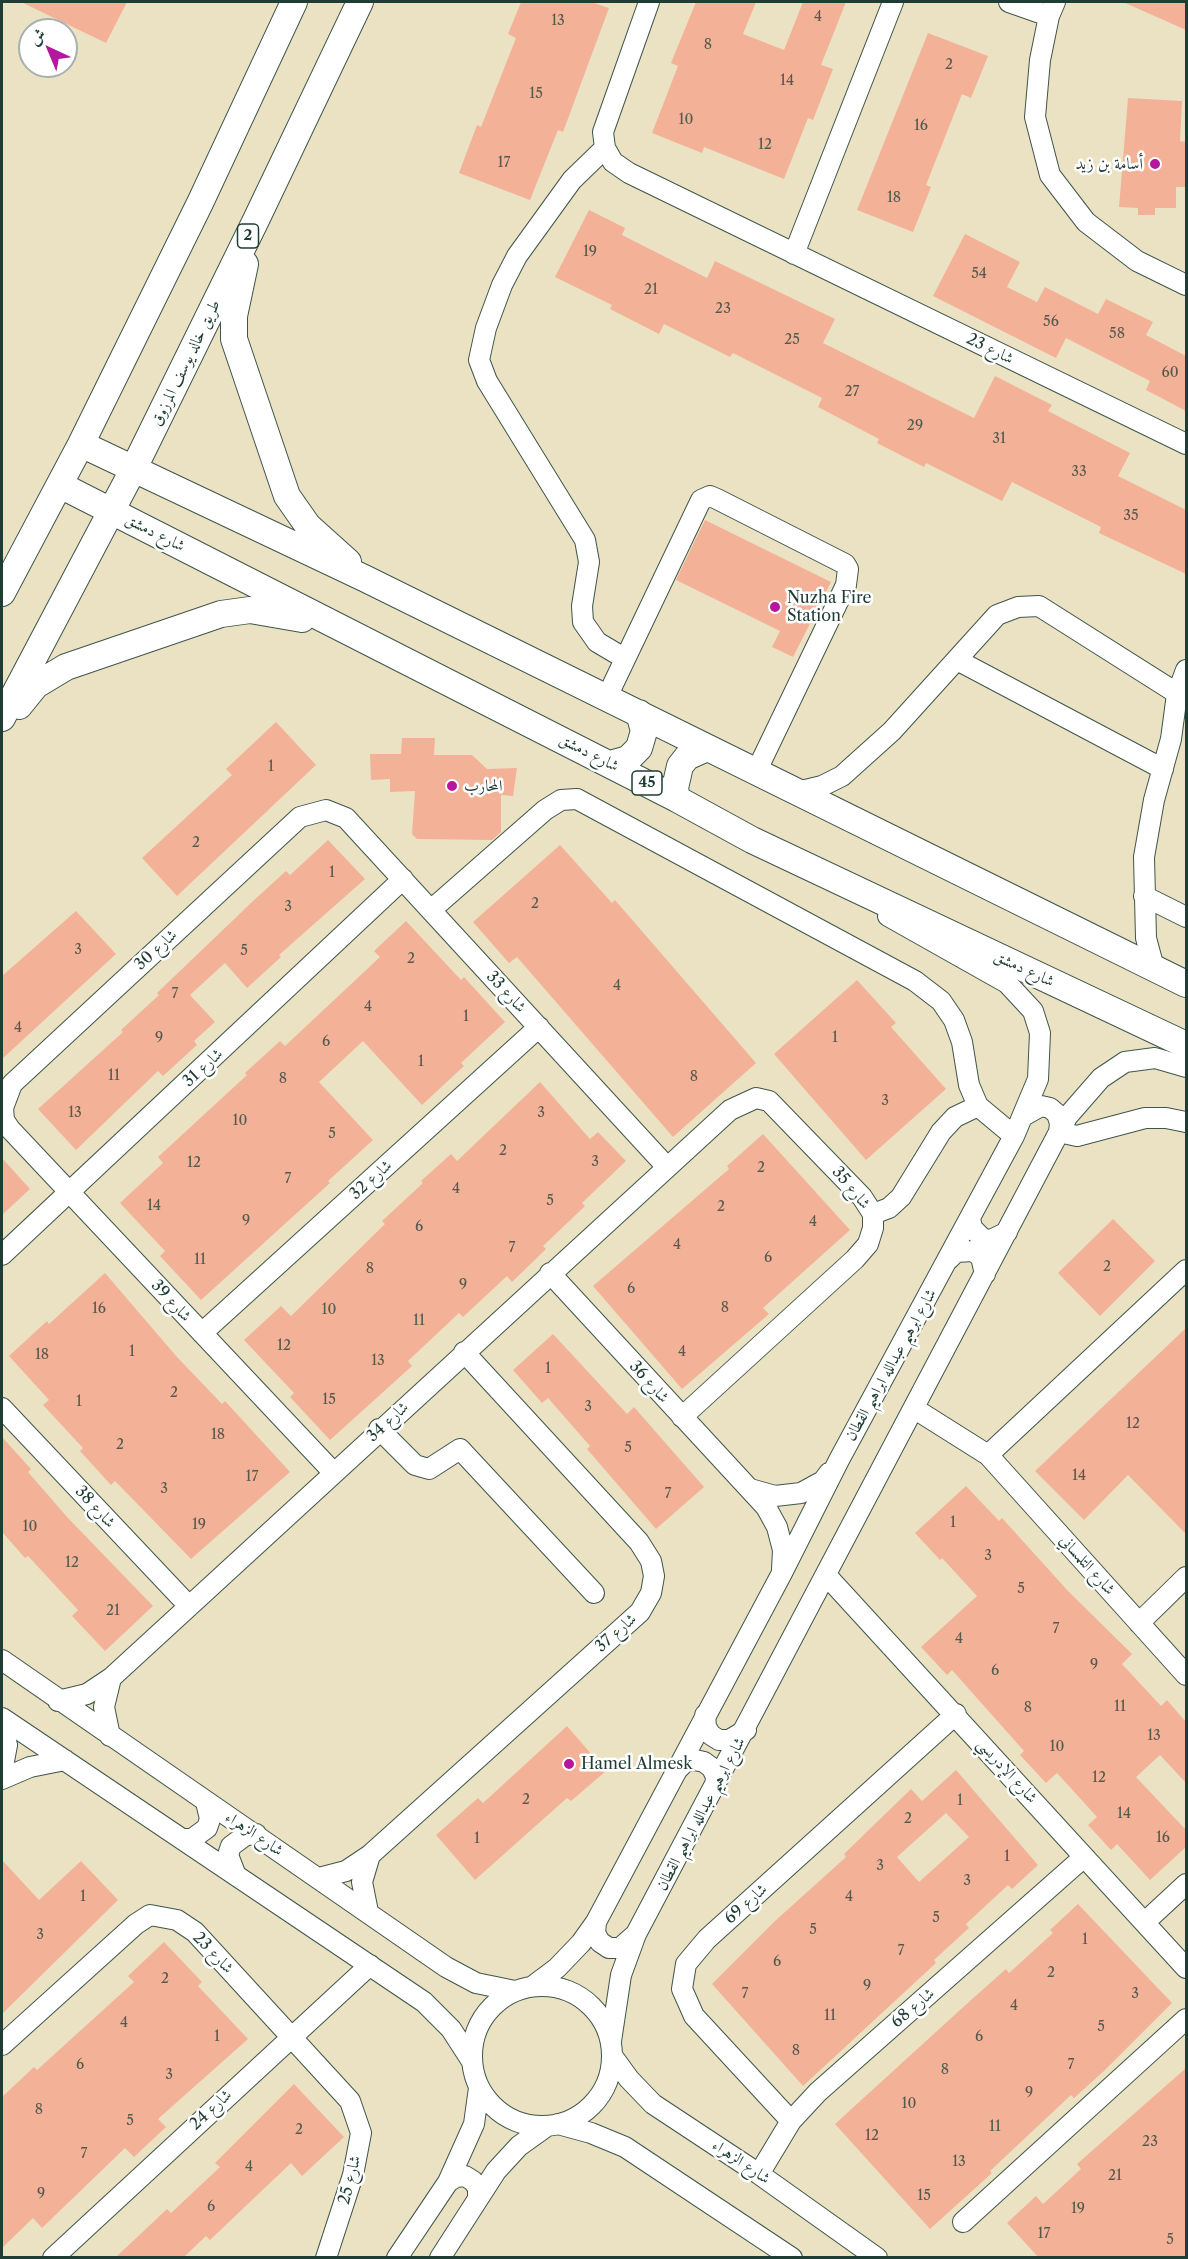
<!DOCTYPE html>
<meta charset="utf-8">
<style>
body{margin:0}
#map{position:relative;width:1188px;height:2259px;overflow:hidden;background:#ebe2c3;font-family:"Libre Caslon Text",Amiri,serif}
canvas{display:block}
.frame{position:absolute;inset:0;border:3px solid #1f3d34;pointer-events:none}
.north{position:absolute;left:18px;top:18px;width:60px;height:60px;box-sizing:border-box;background:#fff;border:2px solid #a5b1ae;border-radius:50%;rotate:316deg;font-size:16px;font-weight:700;line-height:24px;text-align:center;color:#1f3d34}
.north::after{content:'';display:block;margin:auto;width:21px;height:27px;background:#b5179e;clip-path:polygon(50% 0,100% 100%,50% 72%,0 100%)}
</style>
<div id="map">
<canvas width="1188" height="2259"></canvas>
<div class="frame"></div>
<div class="north">ش</div>
</div>
<script>
const g = document.querySelector('canvas').getContext('2d');
g.lineJoin = 'round';
function fill(path, color) { g.fillStyle = color; g.fill(path, 'evenodd'); }
const shape = rows => new Path2D(rows.map(r => 'M' + r).join(''));
function strokePath(path, color, width, dash) { g.strokeStyle = color; g.lineWidth = width; g.lineCap = dash ? 'butt' : 'round'; g.setLineDash(dash || []); g.stroke(path); }
function drawText(font, color, halo, rows, align = 'center') {
  g.font = font + ' "Libre Caslon Text",Amiri,serif'; g.lineWidth = 5; g.setLineDash([]); g.textBaseline = 'middle'; g.strokeStyle = halo; g.fillStyle = color; for (const [text, x, y, turn = 0] of rows) {
    g.save(); g.translate(x, y); g.rotate((+turn || 0) * Math.PI / 180); g.textAlign = isNaN(turn) ? turn : align; if (halo) g.strokeText(text, 0, 0); g.fillText(text, 0, 0); g.restore();
  }
}
fill(shape([
 [21,2,127,2,106,43],
 [521,2,591,2,609,8,563,132,558,130,530,200,459,173,477,125,481,127,516,38,508,34],
 [696,2,756,2,743,34,784,50,803,2,846,2,821,65,833,69,813,120,808,118,784,179,704,147,702,153,652,133,678,66,671,63],
 [1123,2,1186,2,1186,30],
 [928,33,988,56,971,98,962,94,926,185,931,187,913,232,857,210],
 [1128,98,1182,101,1180,141,1186,142,1186,187,1176,187,1176,208,1155,208,1155,215,1138,215,1138,208,1119,207],
 [589,210,625,228,622,235,707,278,715,261,835,319,823,343,974,418,995,376,1052,405,1048,411,1130,453,1118,476,1186,510,1186,574,1099,533,1101,527,1012,482,1002,501,926,463,924,467,877,443,879,439,818,407,822,398,733,353,730,357,664,324,659,334,610,309,612,305,555,277],
 [965,234,1020,262,1007,287,1037,302,1045,287,1098,314,1106,299,1153,322,1146,335,1186,356,1186,411,1146,390,1150,381,1066,338,1056,358,933,296],
 [705,520,831,582,793,657,772,647,780,631,676,580],
 [276,722,316,765,177,896,142,858,232,775,226,769],
 [402,738,435,738,434,755,472,755,487,769,517,768,513,796,501,795,501,832,492,840,417,839,412,834,415,791,390,792,390,779,371,780,370,754,401,754],
 [328,840,365,879,279,955,281,957,247,988,225,963,190,995,215,1022,194,1041,197,1045,163,1076,158,1071,76,1150,38,1109,123,1032,121,1030,159,995,157,993,252,902,286,871,290,875],
 [560,845,612,903,615,900,756,1063,673,1137,517,957,509,963,473,922],
 [76,911,116,954,2,1059,2,976],
 [406,921,461,980,464,977,505,1022,461,1063,464,1066,422,1105,363,1041,319,1082,373,1140,328,1181,330,1183,201,1300,160,1256,165,1251,120,1203,163,1163,158,1157,247,1075,245,1073,280,1041,285,1046,380,957,374,951],
 [857,980,896,1023,891,1027,946,1089,866,1160,774,1054],
 [540,1082,590,1139,598,1132,626,1161,582,1203,585,1206,543,1246,546,1249,512,1282,507,1276,463,1317,459,1313,408,1361,412,1366,330,1440,290,1397,294,1393,244,1340,281,1306,291,1316,385,1224,382,1221,423,1183,421,1181,451,1154,457,1161],
 [763,1134,850,1230,763,1308,769,1314,682,1389,593,1286,729,1169,727,1166],
 [2,1158,30,1189,2,1215],
 [1113,1219,1155,1261,1100,1316,1058,1273],
 [105,1273,177,1357,222,1404,225,1401,290,1472,191,1559,115,1481,111,1485,80,1451,83,1448,43,1405,49,1400,9,1356,47,1321,49,1324],
 [1186,1328,1186,1534,1128,1475,1084,1520,1035,1471],
 [553,1334,627,1414,634,1407,704,1487,656,1529,587,1449,590,1446,548,1398,542,1403,513,1370],
 [2,1437,31,1469,28,1472,68,1518,153,1606,105,1651,72,1616,78,1610,28,1556,25,1558,2,1532],
 [966,1486,999,1521,1002,1518,1068,1591,1132,1654,1122,1664,1161,1706,1167,1700,1186,1722,1186,1783,1160,1755,1136,1777,1186,1830,1186,1847,1150,1880,1117,1844,1111,1850,1088,1825,1097,1817,1057,1773,1046,1783,1020,1755,1024,1751,952,1670,947,1675,921,1647,977,1596,942,1558,940,1560,915,1533],
 [567,1726,606,1771,571,1801,567,1798,475,1880,436,1835,478,1798,483,1803],
 [956,1770,1038,1865,1012,1889,1008,1885,966,1924,969,1928,934,1960,936,1963,803,2086,712,1984,775,1921,846,1857,844,1854,911,1789,922,1801],
 [946,1813,969,1837,919,1882,897,1857],
 [2,1860,39,1900,81,1861,118,1900,2,2014],
 [1078,1904,1172,2003,1104,2071,1074,2098,1071,2095,990,2171,992,2173,930,2229,835,2124,971,2000,1006,1969,1009,1973,1053,1933,1050,1930],
 [164,1942,202,1982,198,1986,248,2039,158,2119,166,2127,134,2157,125,2148,42,2228,33,2218,2,2248,2,2097,34,2067,37,2070,134,1982,128,1976],
 [1186,2068,1186,2258,1039,2258,1007,2223,1036,2196,1043,2204,1081,2169,1077,2164],
 [294,2084,344,2137,302,2176,291,2163,210,2240,206,2236,183,2258,115,2258,167,2209,171,2213,220,2167,215,2163]
]), '#f3b297');
const minor = shape([
 [649,2,603,132,605,148,613,162,629,173,1186,444],
 [1009,2,1049,16],
 [1055,2,1049,16,1040,60,1035,117,1050,175,1086,222,1137,261,1186,285],
 [605,148,572,180,517,256,502,285,486,328,479,360,487,381,585,540,589,562,582,606,583,622,597,642,624,658],
 [794,254,893,2],
 [957,660,1163,769],
 [606,699,701,500,710,496,717,499,845,564,848,569,846,585,756,772],
 [797,792,822,786,842,776,892,731,997,615,1018,607,1039,606,1186,699],
 [1144,896,1186,917],
 [431,910,545,810,561,800,577,799,915,981,941,1001,954,1020,962,1042,969,1085,978,1106,1014,1136],
 [1154,968,1146,938,1144,857,1154,800,1171,739,1177,694,1186,670],
 [1025,1115,1041,1106,1050,1108,1057,1114,1060,1123,1059,1132,1077,1136,1145,1118,1166,1118,1186,1122],
 [873,1214,889,1208,901,1197,941,1132,955,1117,978,1106],
 [970,1218,972,1228,983,1239,991,1240,1007,1232],
 [2,1255,403,879],
 [949,1259,956,1252,973,1251,981,1257,985,1274],
 [550,1273,766,1507,777,1527,783,1550,782,1569],
 [202,1333,539,1027],
 [2,1408,188,1605],
 [915,1409,988,1455,1186,1675],
 [379,1429,415,1465,429,1469,460,1449,594,1593],
 [988,1455,1186,1270],
 [333,1472,10,1129,4,1120,3,1108,12,1084,300,817,326,810,346,818,666,1166],
 [750,1489,775,1496,801,1493,823,1481,829,1473],
 [826,1575,1186,1968],
 [1139,1623,1186,1577],
 [2,1660,446,1967,476,1983,515,1991],
 [58,1701,87,1694,111,1678,730,1110,756,1098,769,1101,862,1197,873,1214,873,1228,868,1244,855,1259,682,1417],
 [705,1715,706,1727,711,1735,719,1740,729,1740,746,1730],
 [2,1718,424,2002,451,2029,471,2060],
 [2,1726,7,1745,2,1772],
 [110,1736,104,1707,111,1678],
 [678,1769,685,1762,695,1760,704,1762,712,1768,716,1777,715,1787],
 [2,1779,30,1767,65,1760],
 [183,1839,192,1839,207,1828,210,1819,206,1802],
 [235,1873,228,1855,231,1846,246,1835,256,1834],
 [319,1878,346,1871,370,1855,640,1612,651,1593,654,1576,651,1561,639,1542,464,1352],
 [368,1912,362,1882,370,1855],
 [596,1922,595,1933,600,1942,609,1948,620,1948,636,1934],
 [1145,1922,1186,1884],
 '472 2056a70 70 0 1 1 140 0a70 70 0 1 1-140 0Z',
 [533,1986,557,1968,581,1943,596,1922,782,1573,839,1460,1014,1136,1038,1079,1040,1033,1033,1011,1007,983,888,916],
 [611,2041,621,1975,636,1934,1067,1117,1101,1078,1125,1062,1155,1058,1186,1067],
 [2,2045,136,1924,150,1915,177,1920,195,1932,350,2101,361,2133,353,2175,326,2258],
 [613,2057,629,2079,653,2104,759,2174,877,2258],
 [791,2121,694,2016,682,1989,686,1964,707,1939,956,1714],
 [558,2124,591,2133,625,2147,792,2258],
 [759,2174,791,2121,818,2092,1084,1857],
 [448,2182,456,2177,465,2176,473,2181,478,2188,478,2198],
 [963,2222,1186,2019],
 [53,2258,370,1965],
 [397,2258,448,2182,474,2124,479,2088],
 [440,2258,496,2171,519,2146,547,2126]
]);
const major = shape([
 [245,264,234,316,234,339,287,496,308,526,348,562],
 [81,444,366,579,1186,984],
 [60,485,677,799,752,840,1186,1045],
 [2,593,81,444,200,203,294,2],
 [19,706,36,685,66,667,221,614,250,610,302,619],
 [2,718,134,468,256,220,360,2],
 [610,764,628,759,639,748,644,731,639,713],
 [677,799,675,788,680,766,687,757,707,748]
]);
strokePath(minor, '#3e5649', 22);
strokePath(major, '#3e5649', 28);
strokePath(minor, '#fff', 20);
strokePath(major, '#fff', 26);
for (const [x, y, r, color] of [
 [1155,164,6,"#b5179e"],
 [775,607,6,"#b5179e"],
 [452,786,6,"#b5179e"],
 [569,1764,6,"#b5179e"]
]) { const dot = new Path2D(); dot.arc(x, y, r, 0, 2 * Math.PI); g.fillStyle = color; g.fill(dot); strokePath(dot, '#fff', 2); }
drawText('14px', '#545a4d', null, [
 ["4",818,17],
 ["13",558,21],
 ["8",708,45],
 ["2",949,65],
 ["14",787,81],
 ["15",536,94],
 ["10",686,120],
 ["16",921,126],
 ["12",765,145],
 ["17",504,163],
 ["18",894,198],
 ["19",590,252],
 ["54",979,274],
 ["21",651,290],
 ["23",723,309],
 ["56",1051,322],
 ["58",1117,334],
 ["25",792,340],
 ["60",1170,373],
 ["27",852,392],
 ["29",915,426],
 ["31",999,439],
 ["33",1079,472],
 ["35",1131,516],
 ["1",271,767],
 ["2",196,843],
 ["1",332,873],
 ["2",535,904],
 ["3",288,907],
 ["3",78,950],
 ["5",244,951],
 ["2",411,959],
 ["4",617,986],
 ["7",175,994],
 ["4",368,1007],
 ["1",466,1017],
 ["4",18,1028],
 ["9",159,1038],
 ["1",835,1038],
 ["6",326,1042],
 ["1",421,1062],
 ["11",114,1076],
 ["8",694,1077],
 ["8",283,1079],
 ["3",885,1101],
 ["13",75,1113],
 ["3",541,1113],
 ["10",240,1121],
 ["5",332,1134],
 ["2",503,1151],
 ["3",595,1162],
 ["12",194,1163],
 ["2",761,1168],
 ["7",288,1179],
 ["4",456,1189],
 ["5",550,1201],
 ["14",154,1206],
 ["2",721,1207],
 ["9",246,1221],
 ["4",813,1222],
 ["6",419,1227],
 ["4",677,1245],
 ["7",512,1248],
 ["6",768,1258],
 ["11",200,1260],
 ["2",1107,1267],
 ["8",370,1269],
 ["9",463,1285],
 ["6",631,1289],
 ["8",725,1308],
 ["16",99,1309],
 ["10",329,1310],
 ["11",419,1321],
 ["12",284,1346],
 ["1",132,1352],
 ["4",682,1352],
 ["18",42,1355],
 ["13",378,1361],
 ["1",548,1369],
 ["2",174,1393],
 ["15",329,1400],
 ["1",79,1402],
 ["3",588,1407],
 ["12",1133,1424],
 ["18",218,1435],
 ["2",120,1445],
 ["5",628,1448],
 ["14",1079,1476],
 ["17",252,1477],
 ["3",164,1489],
 ["7",668,1494],
 ["1",953,1523],
 ["19",199,1525],
 ["10",30,1527],
 ["3",988,1556],
 ["12",72,1563],
 ["5",1021,1589],
 ["21",113,1611],
 ["7",1056,1629],
 ["4",959,1639],
 ["9",1094,1665],
 ["6",995,1671],
 ["11",1120,1707],
 ["8",1028,1708],
 ["13",1154,1736],
 ["10",1057,1747],
 ["12",1099,1778],
 ["2",526,1800],
 ["1",960,1801],
 ["14",1124,1814],
 ["2",908,1819],
 ["16",1163,1838],
 ["1",477,1839],
 ["1",1007,1857],
 ["3",880,1866],
 ["3",967,1881],
 ["1",83,1897],
 ["4",849,1897],
 ["5",936,1918],
 ["5",813,1930],
 ["3",40,1935],
 ["1",1085,1940],
 ["7",901,1951],
 ["6",777,1962],
 ["2",1051,1973],
 ["2",165,1979],
 ["9",867,1986],
 ["7",745,1994],
 ["3",1135,1994],
 ["4",1014,2006],
 ["11",830,2016],
 ["4",124,2023],
 ["5",1101,2027],
 ["1",217,2037],
 ["6",979,2037],
 ["8",796,2051],
 ["6",80,2065],
 ["7",1071,2065],
 ["8",945,2070],
 ["3",169,2075],
 ["9",1029,2093],
 ["10",909,2104],
 ["8",39,2110],
 ["5",130,2121],
 ["11",995,2127],
 ["2",299,2130],
 ["12",872,2136],
 ["23",1150,2142],
 ["7",84,2154],
 ["13",959,2162],
 ["4",249,2167],
 ["21",1115,2176],
 ["9",41,2194],
 ["15",924,2196],
 ["6",211,2207],
 ["19",1078,2209],
 ["17",1044,2234],
 ["5",1170,2240]
]);
for (const [x, y, w] of [
 [248,236,21],
 [647,783,30]
]) { const box = new Path2D(); box.roundRect(x - w / 2, y - 12, w, 24, 4.5); g.fillStyle = '#fff'; g.fill(box); strokePath(box, '#1f3d34', 1.5); }
drawText('bold 15px', '#1f3d34', null, [
 ["2",248,236],
 ["45",647,783]
]);
drawText('16px', '#1f3d34', '#fff', [
 ["أسامة بن زيد",1143,164,"right"],
 ["Nuzha Fire",787,598],
 ["Station",787,616],
 ["المحارب",464,786],
 ["Hamel Almesk",581,1764]
], 'left');
drawText('16px', '#1f3d34', '#fff', [
 ["شارع 23",990,349,26],
 ["طريق خالد يوسف المرزوق",186,363,-64],
 ["شارع دمشق",155,533,27],
 ["شارع دمشق",589,753,27],
 ["شارع 30",156,950,-43],
 ["شارع دمشق",1024,969,25],
 ["شارع 33",506,992,47],
 ["شارع 31",203,1068,-43],
 ["شارع 32",371,1180,-42],
 ["شارع 35",851,1188,50],
 ["شارع 39",171,1301,47],
 ["شارع ابرهيم عبدالله ابراهيم القطان",891,1365,-61],
 ["شارع 36",649,1382,48],
 ["شارع 34",388,1422,-43],
 ["شارع 38",95,1507,47],
 ["شارع التلمساني",1087,1565,48],
 ["شارع 37",616,1633,-42],
 ["شارع الإدريسي",1007,1771,48],
 ["شارع ابرهيم عبدالله ابراهيم القطان",701,1814,-62],
 ["شارع الزهراء",254,1834,34],
 ["شارع 69",746,1904,-42],
 ["شارع 23",213,1953,46],
 ["شارع 68",913,2008,-41],
 ["شارع 24",211,2110,-43],
 ["شارع الزهراء",741,2162,34],
 ["شارع 25",350,2180,-76]
]);
</script>
